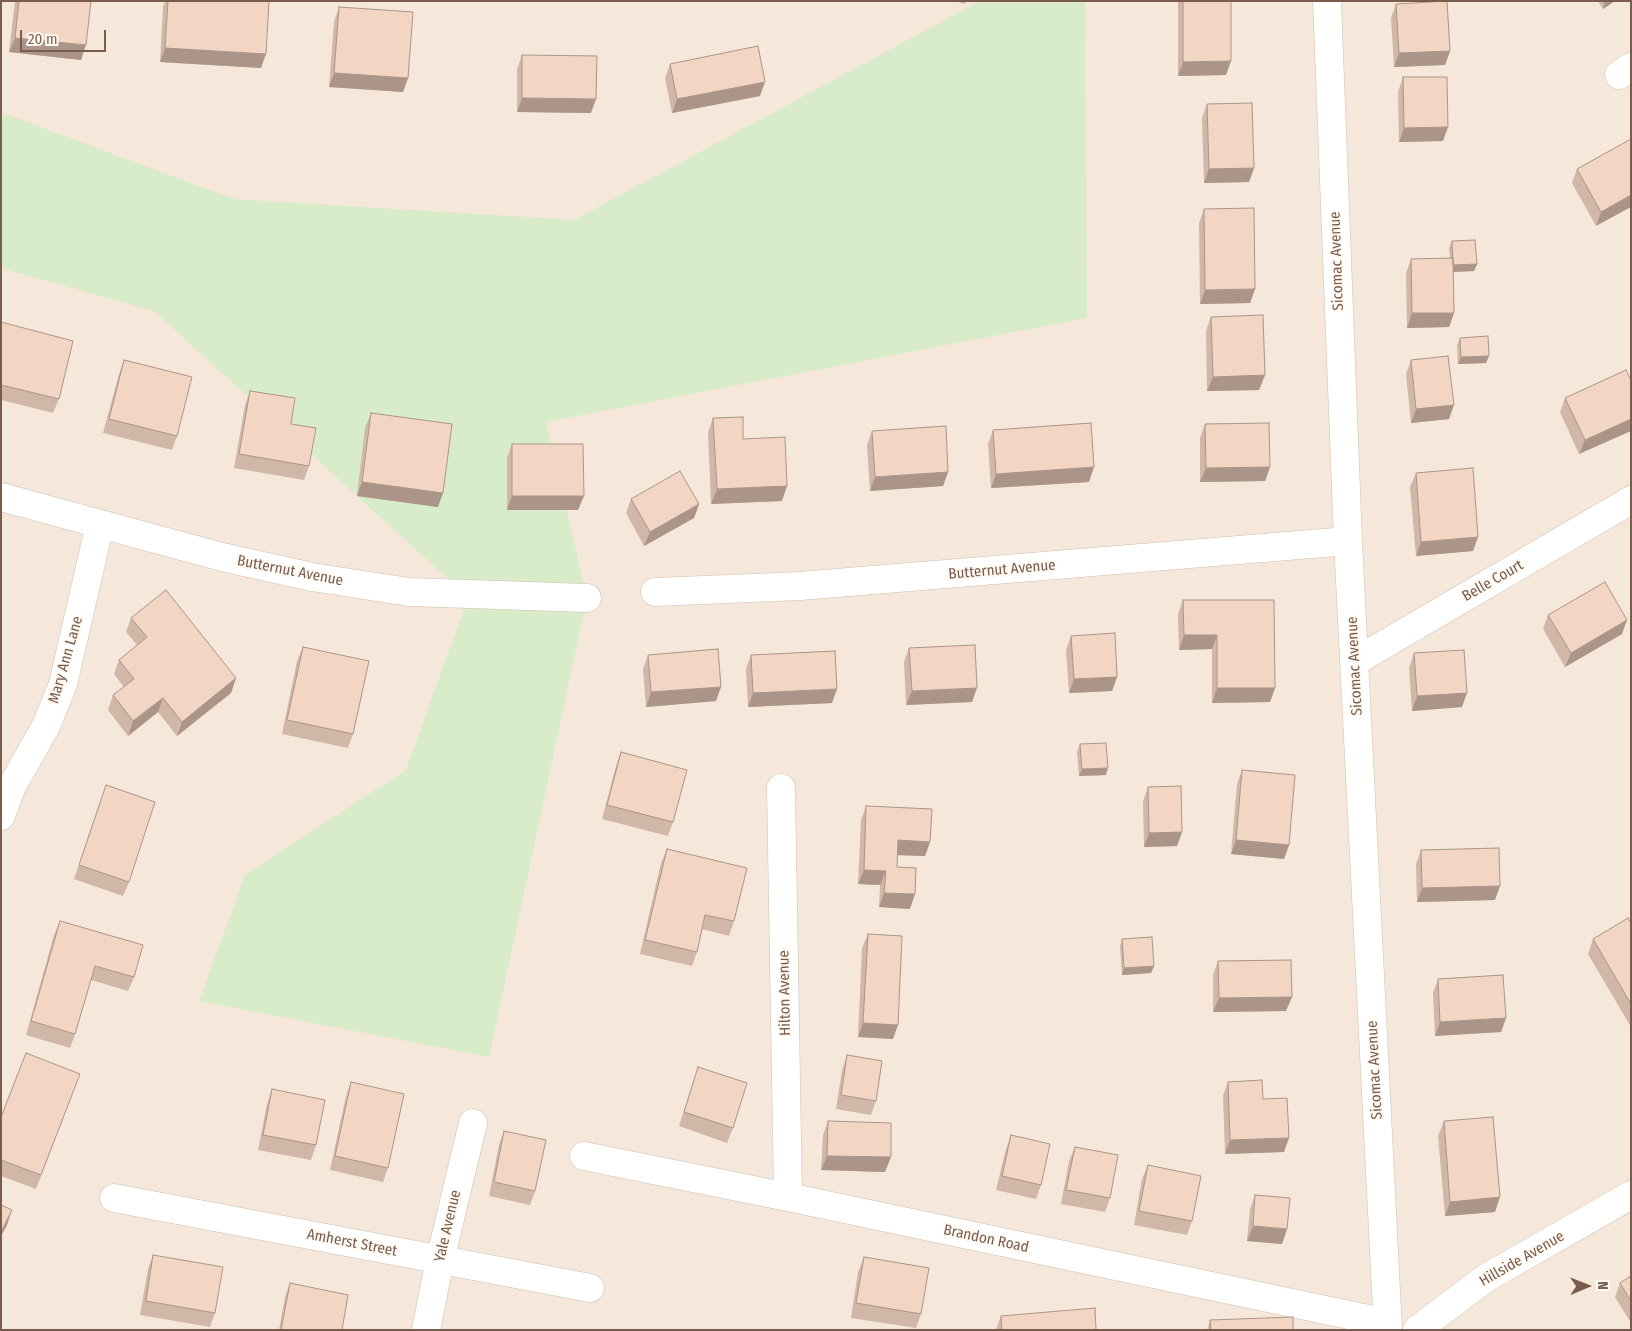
<!DOCTYPE html>
<style>
body{margin:0}
#map{position:relative;width:1632px;height:1331px;overflow:hidden;background:#fdf6ec;font-family:"Fira Sans Condensed",sans-serif}
canvas{display:block}
.frame{position:absolute;inset:0;border:2px solid #7a5c4d;pointer-events:none}
.north{position:absolute;left:1562px;top:1261px;width:50px;height:50px;-webkit-text-stroke:4px #fffaf3;paint-order:stroke;rotate:89deg;font-size:14px;font-weight:700;line-height:20px;text-align:center;color:#7a5c4d}
.north::after{content:'';display:block;margin:auto;width:18px;height:22px;background:#7a5c4d;clip-path:polygon(50% 0,100% 100%,50% 72%,0 100%)}
.scale{position:absolute;left:20px;top:30px;width:86px;height:22px;box-sizing:border-box;border:2px solid #7a5c4d;border-top:0;padding-left:6px;font-size:15px;line-height:18px;white-space:nowrap;color:#7a5c4d;-webkit-text-stroke:4px #fffaf3;paint-order:stroke}
</style>
<div id="map">
<canvas width="1632" height="1331"></canvas>
<div class="frame"></div>
<div class="north">N</div>
<div class="scale">20 m</div>
</div>
<script>
const g = document.querySelector('canvas').getContext('2d');
g.lineJoin = 'round';
function fill(path, color) { g.fillStyle = color; g.fill(path, 'evenodd'); }
const shape = rows => new Path2D(rows.map(r => 'M' + r).join(''));
function strokePath(path, color, width, dash) { g.strokeStyle = color; g.lineWidth = width; g.lineCap = dash ? 'butt' : 'round'; g.setLineDash(dash || []); g.stroke(path); }
function drawText(font, color, halo, rows, align = 'center') {
  g.font = font + ' "Fira Sans Condensed",sans-serif'; g.lineWidth = 4; g.setLineDash([]); g.textBaseline = 'middle'; g.strokeStyle = halo; g.fillStyle = color; for (const [text, x, y, turn = 0] of rows) {
    g.save(); g.translate(x, y); g.rotate((+turn || 0) * Math.PI / 180); g.textAlign = isNaN(turn) ? turn : align; if (halo) g.strokeText(text, 0, 0); g.fillText(text, 0, 0); g.restore();
  }
}
fill(shape([
 [1,1,1631,1,1631,1330,1,1330]
]), '#f5e8da');
fill(shape([
 [980,1,1085,1,1087,318,546,422,587,598,489,1057,199,1001,245,875,406,770,468,597,154,311,1,268,1,115,6,114,234,199,574,220]
]), '#d8ecc9');
const minor = shape([
 [1327,1,1348,541,1388,1330],
 [1619,75,1631,67],
 [1,497,222,557,312,577,409,592,587,598],
 [655,592,800,586,1348,541],
 [1354,662,1631,500],
 [781,788,788,1197],
 [1,816,12,786,46,726,63,684,100,524],
 [584,1156,788,1197,1387,1323],
 [114,1198,590,1288],
 [426,1330,440,1260,473,1123],
 [1417,1330,1486,1278,1631,1195]
]);
strokePath(minor, '#d1beb0', 29);
strokePath(minor, '#fff', 28);
fill(shape([
 [15,1,91,1,81,60,9,52],
 [165,1,269,1,261,68,160,62,163,7],
 [956,1,966,1,965,4],
 [1178,1,1231,1,1226,75,1178,76],
 [1598,1,1615,1,1603,9],
 [1396,4,1450,51,1445,65,1394,67,1391,18],
 [339,7,408,78,403,92,329,87,334,22],
 [522,55,591,113,517,112,517,69],
 [670,64,760,96,672,113,665,78],
 [1403,77,1443,141,1399,142,1398,92],
 [1207,104,1254,168,1249,182,1204,183,1202,118],
 [1631,139,1596,226,1572,183,1577,169],
 [1204,209,1255,289,1250,303,1200,304,1199,223],
 [1452,241,1477,264,1474,271,1453,272,1454,313,1449,327,1407,328,1406,273,1411,259,1450,258,1449,248],
 [1211,317,1265,375,1259,390,1207,391,1206,331],
 [1,322,59,399,53,413,1,400],
 [1460,338,1489,356,1486,363,1458,364,1457,345],
 [124,360,177,436,172,450,103,433,119,374],
 [1411,360,1449,419,1411,423,1406,374],
 [1626,370,1579,454,1560,412,1565,398],
 [250,391,291,424,309,466,304,480,234,468,245,405],
 [371,413,438,507,357,496,365,428],
 [713,418,782,501,711,504,708,432],
 [1205,424,1270,467,1265,481,1200,482,1200,438],
 [993,430,1089,482,991,488,988,444],
 [872,431,948,472,943,486,870,491,867,445],
 [512,444,578,510,507,510,507,458],
 [1416,473,1473,551,1416,556,1410,487],
 [631,499,699,504,694,518,644,546,626,513],
 [1183,600,1275,688,1270,702,1212,703,1212,649,1179,650,1178,614],
 [1548,615,1622,634,1565,667,1543,629],
 [131,618,231,693,177,736,158,712,128,736,108,710,113,695,124,687,114,674,119,660,137,645,126,632],
 [1071,636,1117,677,1112,691,1069,693,1066,650],
 [303,647,353,734,348,748,282,734,297,661],
 [909,648,972,702,906,705,904,662],
 [1414,653,1462,707,1412,711,1409,668],
 [648,655,716,701,646,707,643,669],
 [751,655,832,703,748,707,746,669],
 [1080,744,1106,775,1079,776,1077,752],
 [621,752,673,822,668,836,602,819,616,766],
 [1242,770,1289,845,1284,859,1231,854,1237,784],
 [106,785,129,882,123,896,74,879],
 [1148,787,1182,832,1177,846,1144,847,1143,801],
 [866,806,930,842,925,856,898,855,897,867,910,909,879,907,880,885,858,884,861,820],
 [667,849,734,921,729,936,702,929,697,952,692,966,640,954,661,863],
 [1421,850,1495,900,1417,902,1416,864],
 [60,921,134,977,128,991,91,980,75,1034,70,1048,26,1035,54,935],
 [1631,923,1631,1027,1588,954,1593,939],
 [868,934,893,1039,858,1037,862,948],
 [1122,939,1154,966,1151,973,1122,975,1120,946],
 [1218,961,1286,1011,1213,1012,1213,975],
 [1438,979,1506,1018,1501,1032,1435,1036,1433,993],
 [847,1055,876,1101,871,1115,836,1109,842,1070],
 [698,1067,733,1128,727,1143,679,1126],
 [80,1074,36,1189,1,1176,1,1117],
 [351,1082,388,1168,383,1182,330,1170,346,1096],
 [1228,1082,1263,1099,1284,1152,1225,1154,1223,1096],
 [272,1089,316,1145,311,1160,258,1150,267,1104],
 [828,1121,885,1172,821,1170,823,1135],
 [1444,1121,1495,1212,1445,1216,1438,1136],
 [504,1131,535,1191,530,1205,489,1196,499,1145],
 [1011,1135,1041,1185,1036,1199,996,1190,1006,1149],
 [1075,1147,1110,1198,1105,1212,1061,1204,1069,1161],
 [1148,1165,1192,1221,1187,1235,1134,1225,1142,1179],
 [1255,1195,1287,1229,1282,1244,1247,1241,1250,1209],
 [153,1255,215,1313,210,1327,140,1315,148,1269],
 [864,1257,921,1314,916,1328,851,1318,858,1272],
 [1631,1276,1631,1323,1615,1297,1620,1283],
 [290,1283,342,1330,279,1330,285,1297],
 [1001,1316,1096,1330,996,1330],
 [1210,1320,1293,1330,1207,1330]
]), '#d1b7a8');
fill(shape([
 [1605,1,1615,1,1603,9],
 [15,38,86,45,81,60,9,52],
 [165,48,266,54,261,68,160,62],
 [1450,51,1445,65,1394,67,1399,53],
 [1231,61,1226,75,1178,76,1183,62],
 [334,73,408,78,403,92,329,87],
 [765,82,760,96,672,113,677,99],
 [522,98,596,99,591,113,517,112],
 [1448,127,1443,141,1399,142,1404,128],
 [1254,168,1249,182,1204,183,1209,169],
 [1631,195,1631,207,1596,226,1601,212],
 [1477,264,1474,271,1451,272,1453,265],
 [1255,289,1250,303,1200,304,1205,290],
 [1412,313,1454,313,1449,327,1407,328],
 [1489,356,1486,363,1458,364,1461,357],
 [1265,375,1259,390,1207,391,1213,377],
 [1454,405,1449,419,1411,423,1416,409],
 [1631,419,1631,431,1579,454,1585,440],
 [1094,467,1089,482,991,488,996,474],
 [1270,467,1265,481,1200,482,1206,468],
 [948,472,943,486,870,491,875,477],
 [362,482,443,493,438,507,357,496],
 [787,486,782,501,711,504,717,489],
 [512,496,584,496,578,510,507,510],
 [699,504,694,518,644,546,650,532],
 [1478,537,1473,551,1416,556,1421,542],
 [1627,620,1622,634,1565,667,1571,653],
 [1184,635,1217,635,1212,649,1179,650],
 [1117,677,1112,691,1069,693,1074,679],
 [236,678,231,693,177,736,182,722],
 [721,687,716,701,646,707,651,692],
 [977,688,972,702,906,705,912,691],
 [1217,688,1275,688,1270,702,1212,703],
 [837,689,832,703,748,707,753,693],
 [1467,693,1462,707,1412,711,1417,696],
 [163,698,158,712,128,736,133,721],
 [1108,768,1106,775,1079,776,1082,769],
 [1182,832,1177,846,1144,847,1149,833],
 [898,840,930,842,925,856,893,855],
 [1236,840,1289,845,1284,859,1231,854],
 [864,870,886,871,880,885,858,884],
 [1500,886,1495,900,1417,902,1422,888],
 [884,893,915,894,910,909,879,907],
 [1154,966,1151,973,1122,975,1124,968],
 [1292,997,1286,1011,1213,1012,1219,998],
 [1506,1018,1501,1032,1435,1036,1440,1022],
 [863,1023,898,1025,893,1039,858,1037],
 [1289,1138,1284,1152,1225,1154,1230,1140],
 [827,1156,891,1157,885,1172,821,1170],
 [1500,1197,1495,1212,1445,1216,1450,1202],
 [12,1210,7,1225,1,1236,1,1232],
 [1253,1226,1287,1229,1282,1244,1247,1241]
]), '#aa9588');
const building = shape([
 [19,1,91,1,86,45,15,38,19,1],
 [168,1,269,1,266,54,165,48,168,1],
 [1183,1,1231,1,1231,61,1183,62,1183,1],
 [1447,1,1450,51,1399,53,1396,4,1447,1],
 [339,7,413,12,408,78,334,73,339,7],
 [758,46,765,82,677,99,670,64,758,46],
 [522,55,597,56,596,99,522,98,522,55],
 [1403,77,1447,77,1448,127,1404,128,1403,77],
 [1252,103,1254,168,1209,169,1207,104,1252,103],
 [1631,139,1631,195,1601,212,1577,169,1631,139],
 [1254,208,1255,289,1205,290,1204,209,1254,208],
 [1475,240,1477,264,1453,265,1452,241,1475,240],
 [1453,258,1454,313,1412,313,1411,259,1453,258],
 [1263,315,1265,375,1213,377,1211,317,1263,315],
 [1,322,73,341,59,399,1,385,1,322],
 [1488,336,1489,356,1461,357,1460,338,1488,336],
 [1448,356,1454,405,1416,409,1411,360,1448,356],
 [124,360,192,377,177,436,109,419,124,360],
 [1626,370,1631,380,1631,419,1585,440,1565,398,1626,370],
 [250,391,295,398,291,424,316,428,309,466,239,454,250,391],
 [371,413,452,424,443,493,362,482,371,413],
 [743,417,743,439,785,437,787,486,717,489,713,418,743,417],
 [1091,423,1094,467,996,474,993,430,1091,423],
 [1269,423,1270,467,1206,468,1205,424,1269,423],
 [946,426,948,472,875,477,872,431,946,426],
 [512,444,583,444,584,496,512,496,512,444],
 [1473,468,1478,537,1421,542,1416,473,1473,468],
 [680,471,699,504,650,532,631,499,680,471],
 [1605,582,1627,620,1571,653,1548,615,1605,582],
 [166,590,236,678,182,722,163,698,133,721,113,695,134,679,119,660,147,637,131,618,166,590],
 [1183,600,1274,600,1275,688,1217,688,1217,635,1184,635,1183,600],
 [1115,633,1117,677,1074,679,1071,636,1115,633],
 [975,645,977,688,912,691,909,648,975,645],
 [303,647,369,661,353,734,287,720,303,647],
 [718,649,721,687,651,692,648,655,718,649],
 [1464,650,1467,693,1417,696,1414,653,1464,650],
 [835,651,837,689,753,693,751,655,835,651],
 [1106,743,1108,768,1082,769,1080,744,1106,743],
 [621,752,687,770,673,822,607,805,621,752],
 [1242,770,1295,775,1289,845,1236,840,1242,770],
 [106,785,155,802,129,882,79,865,106,785],
 [1181,786,1182,832,1149,833,1148,787,1181,786],
 [866,806,932,809,930,842,898,840,897,867,916,868,915,894,884,893,886,871,864,870,866,806],
 [1499,848,1500,886,1422,888,1421,850,1499,848],
 [667,849,747,868,734,921,705,915,697,952,645,940,667,849],
 [1628,918,1631,923,1631,1004,1593,939,1628,918],
 [60,921,143,945,134,977,95,966,75,1034,31,1021,60,921],
 [868,934,902,936,898,1025,863,1023,868,934],
 [1152,937,1154,966,1124,968,1122,939,1152,937],
 [1291,960,1292,997,1219,998,1218,961,1291,960],
 [1503,975,1506,1018,1440,1022,1438,979,1503,975],
 [26,1053,80,1074,41,1175,1,1160,1,1117,26,1053],
 [847,1055,882,1061,876,1101,841,1095,847,1055],
 [698,1067,747,1083,733,1128,684,1112,698,1067],
 [1262,1080,1263,1099,1287,1098,1289,1138,1230,1140,1228,1082,1262,1080],
 [351,1082,404,1094,388,1168,335,1156,351,1082],
 [272,1089,325,1100,316,1145,263,1135,272,1089],
 [1493,1117,1500,1197,1450,1202,1444,1121,1493,1117],
 [828,1121,891,1123,891,1157,827,1156,828,1121],
 [504,1131,546,1140,535,1191,494,1182,504,1131],
 [1011,1135,1050,1144,1041,1185,1002,1176,1011,1135],
 [1075,1147,1118,1155,1110,1198,1066,1190,1075,1147],
 [1148,1165,1201,1176,1192,1221,1139,1211,1148,1165],
 [1255,1195,1290,1198,1287,1229,1253,1226,1255,1195],
 [1,1205,12,1210,1,1232,1,1205],
 [153,1255,223,1267,215,1313,146,1301,153,1255],
 [864,1257,929,1268,921,1314,856,1303,864,1257],
 [1631,1276,1631,1301,1620,1283,1631,1276],
 [290,1283,348,1295,342,1330,281,1330,290,1283],
 [1095,1308,1096,1330,1002,1330,1001,1316,1095,1308],
 [1293,1317,1293,1330,1211,1330,1210,1320,1293,1317]
]);
fill(building, '#f3d5c3');
strokePath(building, '#aa9588', 1);
drawText('15px', '#7a5c4d', '#fffaf3', [
 ["Sicomac Avenue",1337,261,-92],
 ["Butternut Avenue",1002,570,-5],
 ["Butternut Avenue",290,571,11],
 ["Belle Court",1493,581,-30],
 ["Mary Ann Lane",66,660,-74],
 ["Sicomac Avenue",1355,666,-93],
 ["Hilton Avenue",785,993,-91],
 ["Sicomac Avenue",1375,1070,-93],
 ["Yale Avenue",448,1226,-77],
 ["Brandon Road",986,1239,12],
 ["Amherst Street",352,1243,11],
 ["Hillside Avenue",1522,1259,-30]
]);
</script>
